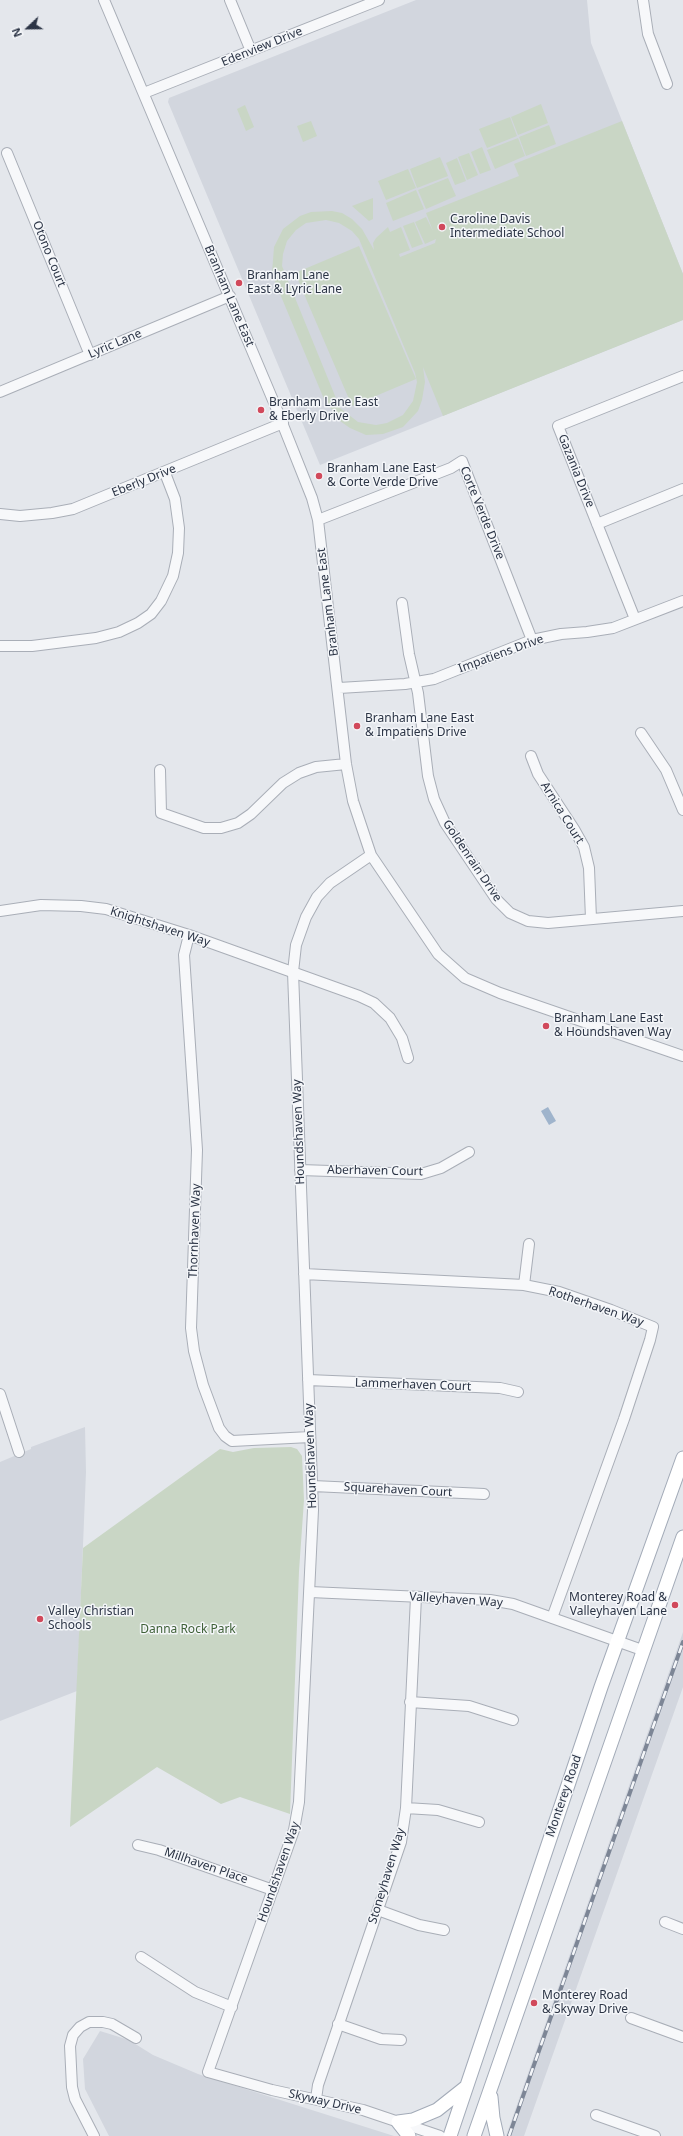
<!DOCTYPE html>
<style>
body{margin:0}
#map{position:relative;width:683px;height:2136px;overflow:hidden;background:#e4e7ec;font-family:"Noto Sans",sans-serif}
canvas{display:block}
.north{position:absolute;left:8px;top:8px;width:40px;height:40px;-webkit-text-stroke:3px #f4f6f9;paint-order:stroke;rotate:248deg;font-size:11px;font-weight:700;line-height:16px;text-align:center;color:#2b3445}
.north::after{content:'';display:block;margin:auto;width:14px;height:18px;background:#2b3445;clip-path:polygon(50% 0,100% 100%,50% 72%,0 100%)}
</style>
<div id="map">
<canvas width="683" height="2136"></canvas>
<div class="north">N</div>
</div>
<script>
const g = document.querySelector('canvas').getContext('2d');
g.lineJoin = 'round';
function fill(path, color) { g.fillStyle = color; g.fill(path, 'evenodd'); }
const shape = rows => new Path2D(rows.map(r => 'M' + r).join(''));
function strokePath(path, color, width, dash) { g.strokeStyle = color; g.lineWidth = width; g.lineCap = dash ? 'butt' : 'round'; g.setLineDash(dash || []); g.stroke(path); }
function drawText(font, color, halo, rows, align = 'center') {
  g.font = font + ' "Noto Sans",sans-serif'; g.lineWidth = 3; g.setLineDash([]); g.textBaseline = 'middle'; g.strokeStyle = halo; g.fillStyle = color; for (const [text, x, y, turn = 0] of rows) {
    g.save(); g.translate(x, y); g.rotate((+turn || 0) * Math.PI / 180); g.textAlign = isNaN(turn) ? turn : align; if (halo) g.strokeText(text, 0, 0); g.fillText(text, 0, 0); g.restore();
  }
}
fill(shape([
 [416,0,587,0,591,43,683,274,683,320,320,465,168,102,169,98],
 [85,1427,86,1472,77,1691,0,1721,0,1462,31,1449,31,1447],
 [683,1632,683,1687,524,2136,506,2136],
 [100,2031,129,2040,153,2055,198,2074,394,2136,109,2136,85,2089,83,2059]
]), '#d2d6de');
fill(shape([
 [541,104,548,123,518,135,511,117],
 [245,105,254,127,246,131,237,109],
 [510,117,517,136,487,148,479,129],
 [311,121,317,136,303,142,297,126],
 [622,121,683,274,683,320,443,416,423,367,425,382,422,400,418,411,403,427,383,434,366,435,350,428,340,421,324,399,275,282,272,273,274,247,283,229,300,216,311,212,332,211,342,213,352,219,362,229,374,250,373,243,376,238,388,227,390,232,401,227,410,250,399,254,400,257,435,243,436,239,425,244,415,222,426,217,433,231,426,213,519,176,514,164],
 [326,220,339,223,352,231,359,239,415,373,417,382,413,401,403,415,387,423,376,425,358,422,340,408,282,266,283,254,287,241,296,230,306,223],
 [549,125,556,144,526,156,519,137],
 [518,138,525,156,495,169,487,150],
 [482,147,491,170,480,174,471,152],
 [469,153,478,175,467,180,458,157],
 [440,157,448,176,417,188,410,169],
 [457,158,466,181,455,185,446,163],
 [408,169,416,188,386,200,378,181],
 [448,178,456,196,426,209,418,190],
 [416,190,424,209,393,221,386,203],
 [373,198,373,219,369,221,352,206],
 [414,222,423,244,412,248,403,226],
 [359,246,416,379,352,406,295,273],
 [291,1447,297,1449,302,1456,304,1500,299,1571,290,1814,240,1797,221,1804,157,1767,70,1827,83,1548,220,1449,233,1452,254,1448]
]), '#c9d6c5');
fill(shape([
 [548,1107,556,1121,549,1125,541,1111]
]), '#9fb4cc');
const minor = shape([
 [104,0,275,405,312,498,318,520,346,764,353,801,371,855,438,954,465,978,500,993,683,1056],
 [230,0,251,51],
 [643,0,648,34,667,84],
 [144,93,379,0],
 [7,153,90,355],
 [0,392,230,296],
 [0,514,20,516,52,513,73,509,283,423],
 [318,520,451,468,462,461,532,640],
 [597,524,683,489],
 [402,603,409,654,418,693,428,776,434,799,445,823,496,899,510,913,528,921,548,923,683,911],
 [635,619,558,426,683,376],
 [0,646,32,646,96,638,119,632,138,623,151,614,161,601,173,576,178,553,179,528,175,499,165,473],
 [339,688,405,684,434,679,532,640,561,634,587,632,613,628,683,601],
 [641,733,666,770,683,810],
 [531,756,538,774,574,829,584,847,589,868,591,919],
 [160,770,161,813,204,828,221,828,238,823,251,814,283,783,299,773,316,767,346,764],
 [371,855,330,883,317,897,306,917,296,945,293,972,313,1510,299,1802,294,1830,208,2072,272,2090,363,2110,440,2136],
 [0,911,41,905,81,906,106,909,189,935,359,996,374,1003,390,1018,402,1038,408,1058],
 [189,935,184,955,197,1150,191,1328,194,1351,203,1385,219,1428,225,1436,232,1441,310,1437],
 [300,1170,421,1174,441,1168,469,1152],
 [304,1274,524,1285,559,1292,611,1310,653,1327,650,1340,624,1419,552,1618],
 [524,1285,529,1244],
 [308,1380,500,1388,518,1392],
 [0,1394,19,1452],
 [313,1486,484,1494],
 [310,1592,490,1600,513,1604,642,1650],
 [410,1702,469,1706,513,1720],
 [406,1808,438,1810,479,1822],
 [138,1845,159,1850,273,1890],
 [378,1910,419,1925,444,1930],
 [665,1922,683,1929],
 [141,1957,195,1992,232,2007],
 [631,2018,683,2037],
 [338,2024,381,2039,401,2040],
 [316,2099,318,2085,401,1842,406,1808,416,1597],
 [596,2115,655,2136],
 [94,2136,75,2099,72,2087,70,2046,73,2035,80,2027,89,2022,103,2022,112,2024,136,2038]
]);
const major = shape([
 [491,2097,493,2118,497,2136],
 [398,2122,413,2120,437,2110,466,2087],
 [398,2122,409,2136],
 [450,2136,601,1687,683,1458],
 [474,2136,683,1537]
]);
strokePath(minor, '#a9aeb7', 12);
strokePath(major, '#a3abb8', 15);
strokePath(minor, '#f7f8fa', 10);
strokePath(major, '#fff', 13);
const rail = shape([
 [509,2136,683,1642]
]);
strokePath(rail, '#7d8696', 4);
strokePath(rail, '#f4f6f9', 2.5, [8]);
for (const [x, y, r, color] of [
 [442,227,4,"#d1495b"],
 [239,283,4,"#d1495b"],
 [261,410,4,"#d1495b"],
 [319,476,4,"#d1495b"],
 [357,726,4,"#d1495b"],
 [546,1026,4,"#d1495b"],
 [675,1605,4,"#d1495b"],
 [40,1619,4,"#d1495b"],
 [534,2003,4,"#d1495b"]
]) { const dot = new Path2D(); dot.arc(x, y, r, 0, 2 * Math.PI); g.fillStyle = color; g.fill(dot); strokePath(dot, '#f4f6f9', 1.5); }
drawText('12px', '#2b3445', '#f4f6f9', [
 ["Edenview Drive",262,47,-22],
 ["Otono Court",49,254,68],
 ["Branham Lane East",229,296,67],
 ["Lyric Lane",115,344,-23],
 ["Gazania Drive",576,471,68],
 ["Eberly Drive",144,481,-22],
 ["Corte Verde Drive",482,513,68],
 ["Branham Lane East",328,602,-97],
 ["Impatiens Drive",501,654,-20],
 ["Arnica Court",562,813,58],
 ["Goldenrain Drive",472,861,56],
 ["Knightshaven Way",160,927,18],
 ["Houndshaven Way",299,1132,-92],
 ["Aberhaven Court",375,1171,1],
 ["Thornhaven Way",195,1231,-88],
 ["Rotherhaven Way",596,1307,19],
 ["Lammerhaven Court",413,1385,2],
 ["Houndshaven Way",311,1456,-92],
 ["Squarehaven Court",398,1490,3],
 ["Valleyhaven Way",456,1600,4],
 ["Monterey Road",564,1796,-71],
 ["Millhaven Place",206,1866,19],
 ["Houndshaven Way",279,1872,-71],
 ["Stoneyhaven Way",387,1876,-73],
 ["Skyway Drive",325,2102,13]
]);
drawText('12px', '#2b3445', '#f4f6f9', [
 ["Caroline Davis",450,220],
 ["Intermediate School",450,234],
 ["Branham Lane",247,276],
 ["East & Lyric Lane",247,290],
 ["Branham Lane East",269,403],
 ["& Eberly Drive",269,417],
 ["Branham Lane East",327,469],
 ["& Corte Verde Drive",327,483],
 ["Branham Lane East",365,719],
 ["& Impatiens Drive",365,733],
 ["Branham Lane East",554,1019],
 ["& Houndshaven Way",554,1033],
 ["Monterey Road &",667,1598,"right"],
 ["Valleyhaven Lane",667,1612,"right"],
 ["Valley Christian",48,1612],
 ["Schools",48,1626],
 ["Monterey Road",542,1996],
 ["& Skyway Drive",542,2010]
], 'left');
drawText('12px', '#3f6138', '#f4f6f9', [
 ["Danna Rock Park",188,1630]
]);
</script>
